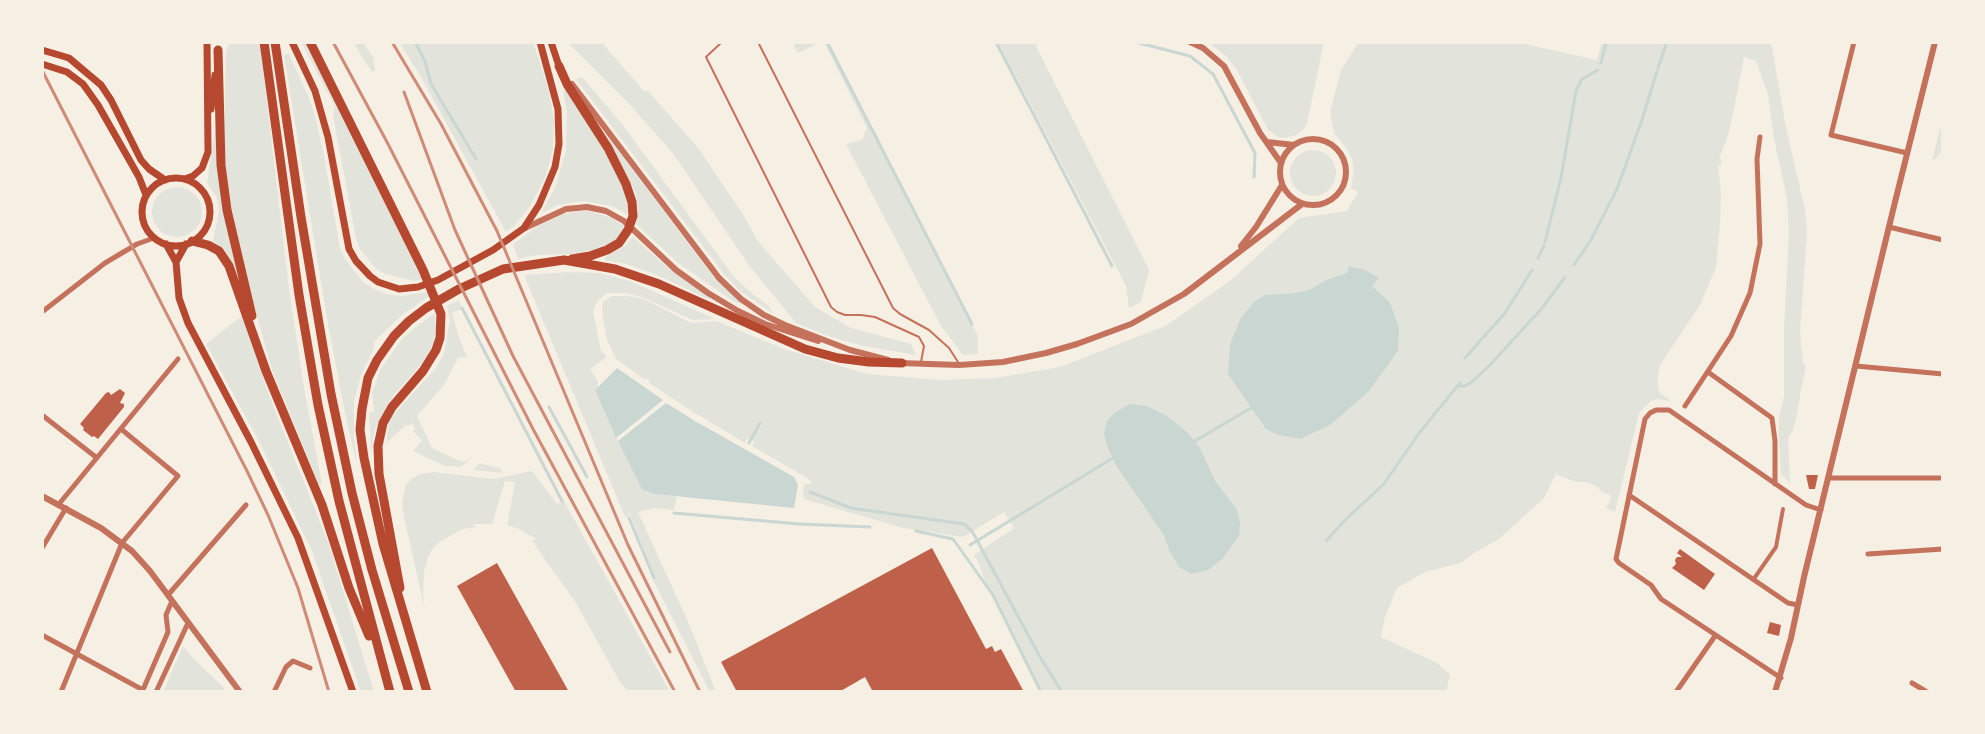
<!DOCTYPE html>
<style>
body{margin:0}
#map{position:relative;width:1985px;height:734px;overflow:hidden;background:#f6efe4;font-family:"Public Sans",sans-serif}
canvas{display:block}
.frame{position:absolute;inset:0;border:44px solid #f6efe4;pointer-events:none}
</style>
<div id="map">
<canvas width="1985" height="734"></canvas>
<div class="frame"></div>
</div>
<script>
const g = document.querySelector('canvas').getContext('2d');
g.lineJoin = 'round';
function fill(path, color) { g.fillStyle = color; g.fill(path, 'evenodd'); }
const shape = rows => new Path2D(rows.map(r => 'M' + r).join(''));
function strokePath(path, color, width, dash) { g.strokeStyle = color; g.lineWidth = width; g.lineCap = dash ? 'butt' : 'round'; g.setLineDash(dash || []); g.stroke(path); }
fill(shape([
 [235,42,260,42,289,289,305,393,322,484,319,485,272,370,236,241,228,190,224,151,226,52,229,44],
 [301,42,304,42,335,101,422,279,415,281,385,274,375,268,360,249,356,239,333,115,335,107],
 [353,42,363,42,373,57,375,70,372,72],
 [399,42,533,42,548,88,554,119,553,149,545,178,529,208,515,225,506,232,420,75],
 [567,42,601,42,644,91,648,91,699,149,744,216,757,240,815,307,851,328,911,344,916,355,863,346,831,337,796,323,748,264,672,152,630,105],
 [792,42,821,42,798,53],
 [824,42,827,42,978,336,978,354,963,355,941,326,846,144,862,140,867,128],
 [998,42,1038,42,1036,46,1149,270,1141,302,1129,308,1126,286],
 [1208,42,1324,42,1307,123,1303,130,1296,135,1284,138,1278,137,1268,130,1237,70,1226,56],
 [1359,42,1516,42,1597,60,1602,42,1771,42,1785,123,1805,210,1807,231,1800,332,1803,363,1806,365,1794,428,1788,439,1790,483,1781,474,1779,441,1779,417,1784,397,1784,329,1789,233,1787,198,1774,139,1768,94,1756,61,1744,57,1731,123,1727,138,1719,159,1721,159,1721,165,1718,166,1721,192,1720,223,1716,267,1700,305,1660,365,1658,375,1658,388,1660,393,1671,401,1658,399,1651,401,1639,413,1615,512,1606,508,1611,498,1610,495,1602,492,1596,486,1586,482,1576,482,1556,474,1544,498,1499,539,1474,553,1461,563,1425,572,1397,588,1385,617,1381,637,1437,663,1450,675,1446,692,1042,692,1034,678,1014,633,985,582,980,566,974,555,1014,528,1004,512,963,537,903,528,804,499,803,495,804,485,812,483,807,478,752,446,754,442,747,439,745,443,690,410,649,383,650,381,646,378,644,379,616,359,606,337,602,309,603,302,612,296,627,296,644,299,691,323,716,321,787,350,868,374,940,380,996,378,1060,367,1165,326,1230,281,1299,218,1347,211,1358,192,1351,188,1354,170,1352,159,1347,149,1334,133,1330,112,1341,70],
 [289,54,309,98,316,119,324,155,340,249,345,259,364,283,376,290,387,294,401,296,428,292,430,296,403,314,374,342,374,348,361,375,354,402,354,436,357,465,345,413,327,319,284,55],
 [582,77,622,124,734,277,754,295,768,305,774,314,740,291,724,274,588,95,576,79],
 [565,89,601,144,616,172,627,197,628,215,612,206,584,201,558,205,544,212,542,211,555,188,566,151,567,113,563,90],
 [1943,117,1943,149,1937,157,1932,161],
 [215,129,217,130,221,187,228,235,238,273,236,274,225,250,213,241,219,211,217,198,207,183],
 [605,133,713,276,744,305,733,301,678,263,635,223,638,212,636,193],
 '1290 173a23 23 0 1 1 46 0a23 23 0 1 1-46 0Z',
 '152 212a25 25 0 1 1 50 0a25 25 0 1 1-50 0Z',
 [589,211,612,218,626,228,615,240,599,249,571,254,538,255,518,259,513,244,535,228,561,215,572,212],
 [633,237,668,268,710,297,708,299,657,275,626,264,605,260,605,257,626,245],
 [569,272,599,273,630,281,715,319,693,320,644,298,627,293,607,293,598,300,593,311,601,351,607,357,590,369,598,381,598,386,595,390,616,438,655,494,677,496,674,510,654,508,638,512,689,624,716,692,710,692,652,578,644,550,630,515,625,517,524,275],
 [459,300,462,309,452,313,458,335,467,357,458,358,444,385,417,416,432,448,460,461,466,461,473,456,461,467,445,466,413,451,422,441,413,431,415,428,412,423,408,426,406,425,386,443,390,421,394,414,436,368,444,353,450,321,447,306],
 [435,313,436,327,433,344,423,362,393,396,383,412,375,429,371,453,369,413,374,412,372,393,380,370,402,339,417,326],
 [242,316,270,398,328,542,374,692,361,692,312,551,261,445,206,344],
 [480,463,501,469,503,473,473,470],
 [532,471,557,504,564,501,670,692,630,692,621,684,576,603,532,541,536,539,519,529,507,525,515,482,505,481,492,524,472,524,476,527,463,529,441,541,434,547,428,557,424,572,423,594,425,610,404,517,402,503,406,485,411,479,421,474,433,472,494,479],
 [183,646,193,658,228,692,163,692]
]), '#e2e4dc');
fill(shape([
 [1349,266,1365,270,1379,278,1372,286,1390,303,1399,327,1398,350,1391,361,1368,392,1330,425,1300,439,1276,434,1266,429,1228,374,1230,344,1241,318,1254,302,1265,295,1298,293,1312,289,1326,280,1347,273],
 [617,368,663,400,616,438,595,390],
 [666,403,695,421,794,477,798,485,794,508,655,494,642,489,618,441],
 [1130,404,1147,406,1167,416,1187,432,1200,448,1215,481,1236,508,1240,523,1239,536,1222,559,1208,570,1191,574,1179,567,1169,550,1164,535,1117,467,1108,448,1104,434,1107,421,1116,412]
]), '#c9d6d2');
strokePath(shape([
 [415,42,425,61,431,84,476,159],
 [827,42,972,324],
 [996,42,1112,266],
 [1135,42,1190,56,1213,74,1255,153,1254,177],
 [1601,63,1606,42],
 [1658,68,1667,42],
 [1545,242,1561,178,1576,91,1582,79,1598,70],
 [1538,258,1544,246],
 [1574,265,1591,240,1617,189,1642,120,1657,71],
 [462,308,562,501],
 [1465,358,1505,313,1532,270],
 [1458,386,1465,386,1473,381,1490,365,1543,307,1565,277],
 [549,407,587,477],
 [1195,441,1251,408],
 [749,443,760,423],
 [810,492,851,508,964,524,972,531,1040,657,1062,692],
 [674,513,799,524,870,527],
 [629,518,654,578],
 [916,531,953,539,993,595,1041,692],
 [1326,541,1347,518,1383,485,1420,432,1460,383],
 [970,545,1113,458]
]), '#c9d6d2', 3);
fill(shape([
 [120,389,125,393,120,403,124,404,124,407,98,439,94,436,92,437,83,430,84,428,80,424,106,393,109,392,111,395],
 [1806,475,1818,475,1815,489,1809,489],
 [932,548,986,649,992,646,995,652,1001,649,1024,692,873,692,865,677,839,692,737,692,721,662],
 [1680,549,1715,574,1704,590,1672,568,1676,564,1675,560,1677,557,1682,557,1677,553],
 [497,563,569,692,516,692,457,586],
 [1770,622,1781,625,1779,636,1767,633]
]), '#bf614a');
strokePath(shape([
 [722,42,706,57,831,307,837,312,845,315,861,315,875,317,919,337,924,346,921,362],
 [758,42,893,308,900,314,929,330,949,348,958,362]
]), '#c5725c', 2);
strokePath(shape([
 [1753,580,1776,547,1783,509]
]), '#c5725c', 4);
strokePath(shape([
 [1854,42,1831,135,1907,153],
 [1889,227,1943,240],
 [42,312,105,263,137,244,154,238],
 [1856,366,1943,374],
 [1708,372,1772,418,1775,441,1775,484],
 [1685,406,1731,336,1750,293,1760,244,1757,159,1760,137],
 [42,415,97,458],
 [1828,478,1943,478],
 [1629,495,1788,603,1798,605],
 [59,504,178,359],
 [42,548,66,508],
 [1868,554,1943,549],
 [168,595,246,505],
 [42,635,143,690],
 [1781,678,1661,599,1651,585,1619,563,1616,559,1645,419,1650,413,1656,410,1669,410,1806,505,1821,510],
 [1912,683,1927,692],
 [61,692,122,543,178,476,121,429],
 [142,692,168,632,166,615,172,601],
 [156,692,188,623],
 [274,692,286,667,293,661,310,668],
 [1676,692,1715,636]
]), '#c5725c', 5);
strokePath(shape([
 [1190,42,1203,48,1224,66,1260,133,1281,163],
 [572,84,719,278,741,299,764,315,785,325,850,350,888,360],
 '1280 172a33 33 0 1 1 66 0a33 33 0 1 1-66 0Z',
 [1267,142,1294,145],
 [525,228,566,209,587,207,606,211,624,221,676,270,708,293,738,311,765,324,818,341],
 [1241,246,1256,227,1282,185],
 [900,363,959,365,1003,362,1046,353,1077,344,1131,324,1184,294,1302,204],
 [42,496,101,528,132,551,150,571,240,692],
 [1775,692,1791,638,1804,577,1895,202,1935,42]
]), '#c5725c', 6);
strokePath(shape([
 [292,42,315,91,328,137,349,249,356,261,370,276,378,282,399,289,418,287,438,280,493,250,524,228,539,205,555,167,559,144,558,109,540,42],
 [551,42,559,66],
 [42,50,69,58,101,85,111,100,141,160,149,169,165,180],
 [42,64,67,72,83,84,98,105,139,177,146,195],
 [211,109,215,75],
 '142 212a34 34 0 1 1 68 0a34 34 0 1 1-68 0Z',
 [185,179,193,176,202,168,208,152,207,42],
 [166,244,176,262,179,298,188,323,251,442,298,538,353,692],
 [176,262,186,244]
]), '#b5482f', 7);
strokePath(shape([
 [264,42,299,295,318,405,339,501,390,692],
 [275,42,301,217,331,394,352,493,372,570,409,692],
 [310,42,423,270,441,314,440,338,436,350,423,371,392,407,383,423,378,446,379,474,400,588],
 [218,50,221,165,227,210,252,316],
 [559,66,567,84,608,148,626,184,632,202,633,216,628,230,619,243,607,250,590,256,572,259],
 [192,241,208,245,219,251,229,266,266,371,322,505,349,588,369,636],
 [427,692,383,544,364,458,360,430,362,409,368,378,377,360,394,336,409,321,426,308,459,289,503,269,564,260,615,269,659,284,805,349,838,358,869,362,902,363]
]), '#b5482f', 9);
strokePath(shape([
 [333,42,387,142,533,429,675,692],
 [392,42,441,124,497,231,628,545,700,692],
 [42,70,247,471,268,515,298,588,329,692],
 [404,92,455,230,513,356,670,652]
]), '#cf8b77', 3);
</script>
